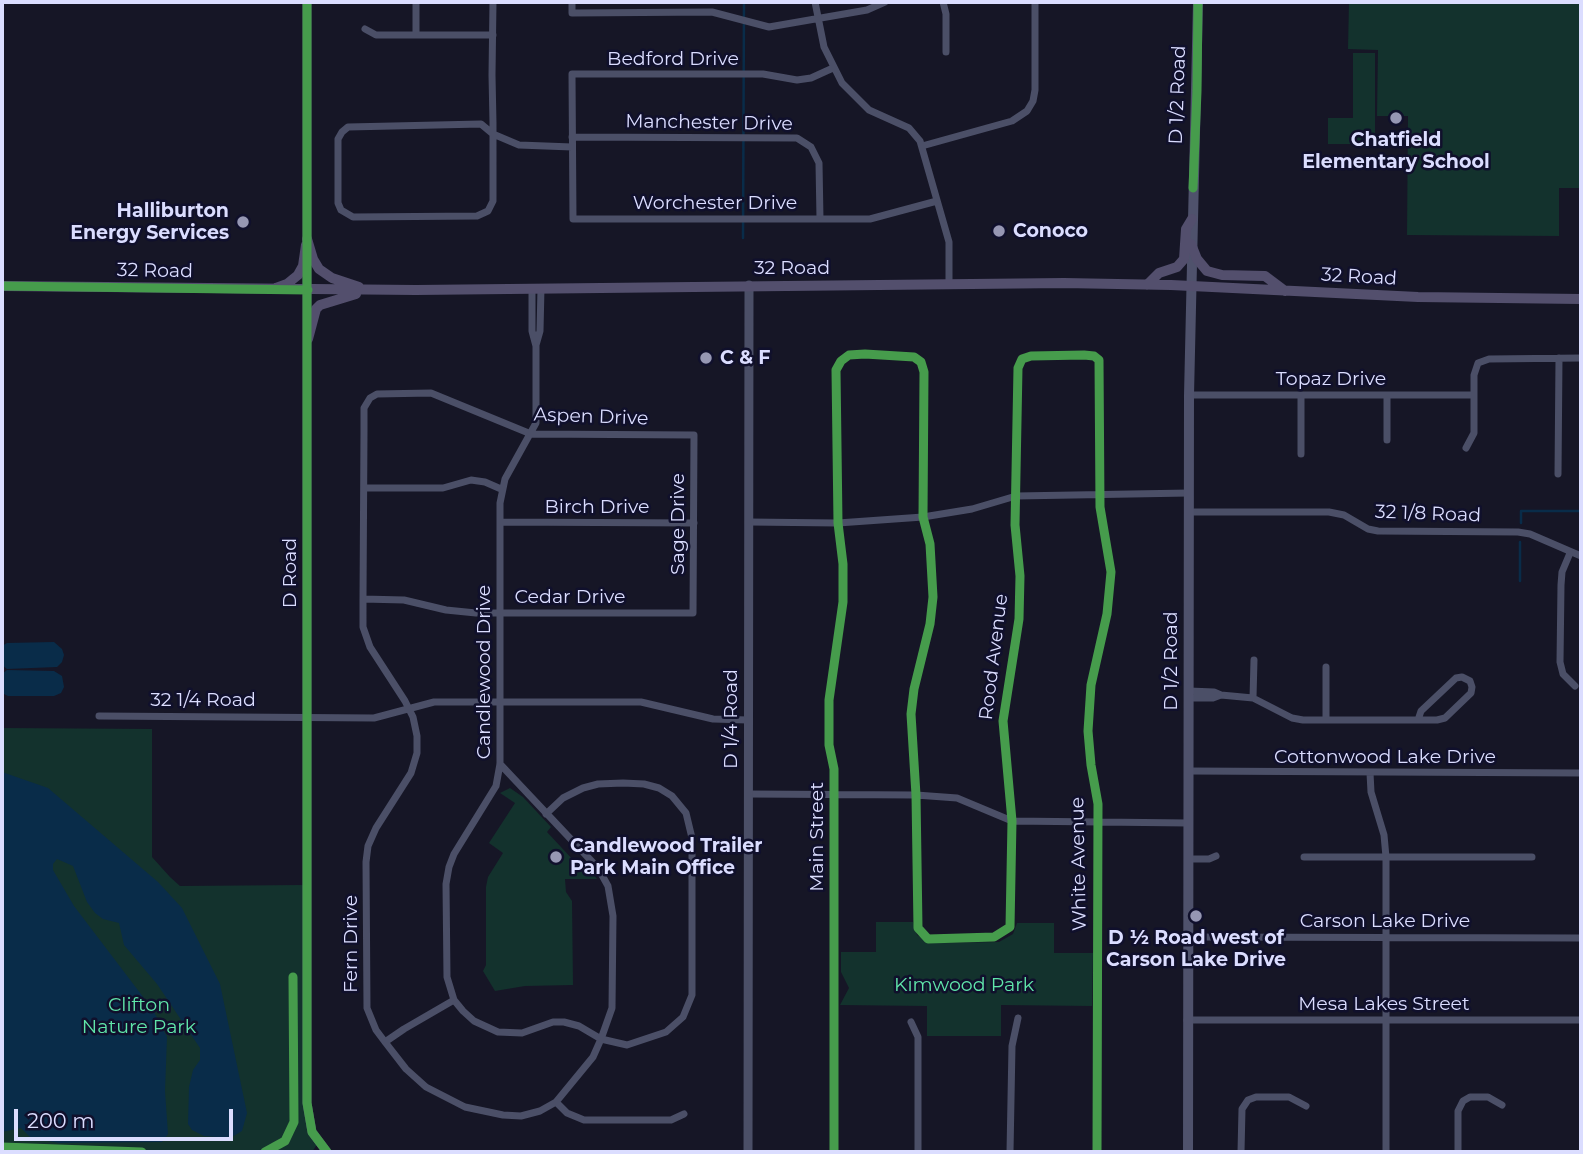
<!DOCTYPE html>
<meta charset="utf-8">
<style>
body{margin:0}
#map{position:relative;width:1583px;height:1154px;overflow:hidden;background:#161626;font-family:Montserrat,sans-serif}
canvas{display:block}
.frame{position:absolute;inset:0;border:4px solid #dbddff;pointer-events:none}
.scale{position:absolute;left:14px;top:1109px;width:219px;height:32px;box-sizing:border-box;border:4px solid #dbddff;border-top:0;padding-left:9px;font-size:21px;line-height:24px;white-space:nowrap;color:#dbddff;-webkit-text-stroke:5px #10102c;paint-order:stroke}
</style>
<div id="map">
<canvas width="1583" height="1154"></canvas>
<div class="frame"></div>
<div class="scale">200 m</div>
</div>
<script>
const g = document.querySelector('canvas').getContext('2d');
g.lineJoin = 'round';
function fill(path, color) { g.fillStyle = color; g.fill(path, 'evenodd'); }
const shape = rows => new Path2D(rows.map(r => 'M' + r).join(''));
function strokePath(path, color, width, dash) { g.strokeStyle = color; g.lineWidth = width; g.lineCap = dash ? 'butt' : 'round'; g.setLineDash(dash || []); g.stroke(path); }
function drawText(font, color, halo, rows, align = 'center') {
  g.font = font + ' Montserrat,sans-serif'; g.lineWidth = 5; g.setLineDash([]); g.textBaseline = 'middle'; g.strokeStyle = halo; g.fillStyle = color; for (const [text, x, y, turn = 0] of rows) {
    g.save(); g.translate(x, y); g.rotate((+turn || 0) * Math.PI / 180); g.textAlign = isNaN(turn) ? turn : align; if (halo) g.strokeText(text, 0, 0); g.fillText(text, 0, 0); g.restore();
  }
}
fill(shape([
 [1349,2,1581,2,1581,188,1559,188,1559,236,1407,235,1408,116,1377,116,1378,50,1348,49],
 [1353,53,1375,53,1375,144,1328,144,1328,118,1353,118],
 [2,728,152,729,152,857,170,877,180,886,303,885,307,898,307,1103,318,1143,312,1152,2,1152],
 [510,788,523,797,551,827,547,832,575,862,581,858,597,879,565,879,566,892,572,901,573,985,525,986,495,991,483,971,486,965,486,887,488,877,503,853,489,843,515,803,500,793],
 [876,922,913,922,917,935,931,943,999,942,1013,934,1017,923,1054,923,1054,953,1093,953,1092,1006,1001,1005,1001,1036,927,1036,927,1006,840,1005,849,988,841,972,841,952,876,952]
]), '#13322d');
fill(shape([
 [54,642,62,649,64,655,62,662,57,667,7,669,2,665,2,646,7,643],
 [7,670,54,671,62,676,64,687,61,693,54,696,8,696,2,693,2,674],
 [2,772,48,788,158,882,182,908,220,984,247,1113,242,1131,230,1138,204,1136,192,1130,188,1124,189,1087,193,1070,200,1060,200,1048,157,984,124,945,119,923,103,919,95,913,87,902,73,866,57,859,53,864,53,870,74,906,153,1010,167,1037,165,1091,168,1134,162,1142,59,1143,31,1138,21,1128,2,1132]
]), '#092c49');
strokePath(shape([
 [743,238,744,2],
 [1521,523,1521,511,1581,511],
 [1520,581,1520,542]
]), '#092c49', 2.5);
strokePath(shape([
 [416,2,416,35],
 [493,2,492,75,493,123,493,201,488,211,477,216,353,217,341,210,338,203,338,139,342,132,348,127,481,124,493,134,519,145,572,147],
 [572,2,572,13,712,12,769,27,867,10,885,2],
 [815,2,824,47,842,83,869,110,909,128,920,141,949,242,949,283],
 [943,2,946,14,946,52],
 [365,29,376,35,493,35],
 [833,68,811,78,797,80,763,74,572,74,573,219,870,219,937,201],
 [572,137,797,138,811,147,819,163,820,219],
 [922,146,1012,121,1027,111,1033,101,1035,90,1035,2],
 [532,288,532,331,536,346,536,423,505,479,500,503,500,764,496,786,454,854,449,867,446,884,447,977,454,1000,463,1011,474,1021,498,1032,522,1033,553,1022,564,1022,579,1026,601,1039,627,1045,666,1032,683,1017,692,995,692,838,686,813,672,796,659,788,644,784,623,783,598,784,583,788,563,798,546,814],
 [536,345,540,331,541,288],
 [1189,395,1474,395],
 [1387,395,1387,440],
 [1466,448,1474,433,1474,375,1478,363,1489,359,1581,358],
 [1301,454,1301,395],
 [1558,474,1559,358],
 [364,488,443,488,471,480,485,482,501,489],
 [1189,512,1329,512,1344,515,1368,529,1378,531,1518,532,1530,534,1581,556],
 [500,522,694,523],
 [749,522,838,523,923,517,972,509,1016,496,1189,493],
 [1570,553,1562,572,1561,585,1560,662,1563,674,1575,686],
 [363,599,404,600,446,610,476,613,693,613,694,435,531,434,431,393,377,394,370,398,364,408,364,432,363,599,363,627,370,647,405,701,413,717,417,736,417,753,411,773,376,828,368,846,366,862,367,1008,376,1030,385,1042,406,1069,426,1087,465,1107,503,1115,521,1116,540,1111,556,1102,593,1057,601,1039,612,1008,613,916,608,886,598,868,500,764],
 [1189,691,1214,692,1221,695],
 [1189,698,1213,698,1221,695,1253,698,1292,718,1303,720,1437,720,1445,718,1471,693,1472,687,1470,681,1462,677,1456,678,1421,711,1418,720],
 [1253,698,1254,660],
 [99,716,374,718,434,702,641,702,713,719,748,720],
 [1326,720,1326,667],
 [1189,771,1581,773],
 [1370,773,1371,792,1384,835,1386,857,1386,1152],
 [748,794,916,795,957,798,1012,821,1188,823],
 [1304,857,1532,857],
 [1188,859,1209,859,1216,856],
 [1188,937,1581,938],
 [1187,1020,1581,1020],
 [911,1022,918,1037,918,1152],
 [385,1042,404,1029,454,1000],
 [556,1102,567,1113,584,1120,671,1120,684,1114],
 [834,1152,834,769,829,745,829,700,843,602,843,564,838,523,836,370,841,361,849,355,865,354,914,357,921,362,924,372,923,517,930,544,933,597,930,624,914,689,911,714,916,795,918,928,928,939,994,937,1010,927,1012,821,1003,721,1019,619,1020,576,1015,525,1018,368,1022,359,1031,356,1084,355,1094,356,1099,360,1100,507,1111,572,1107,614,1091,685,1088,731,1091,765,1098,804,1097,1152],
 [1010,1152,1012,1046,1018,1018],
 [1241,1152,1242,1109,1248,1100,1256,1097,1289,1097,1306,1106],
 [1458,1152,1458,1111,1463,1101,1470,1097,1488,1097,1502,1105]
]), '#4b4f67', 7);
strokePath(shape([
 [307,2,307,1103,312,1132,327,1152],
 [748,1152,749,285]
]), '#4b4f67', 9);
strokePath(shape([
 [1188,1152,1189,395,1198,2]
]), '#4f526c', 10);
strokePath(shape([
 [307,239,313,259,319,269,332,278,359,287],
 [1191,244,1197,259,1207,271,1222,275,1265,276,1285,291],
 [1147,285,1159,273,1177,267,1184,259,1186,229,1192,219],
 [2,286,416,290,1064,283,1171,285,1418,297,1581,299],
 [276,288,287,284,298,275,303,266,306,245],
 [308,339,316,309,320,305,356,294]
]), '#534f6d', 10);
strokePath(shape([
 [307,2,307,1103,312,1132,327,1152],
 [1193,188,1197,91,1198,2],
 [2,286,308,290],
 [2,1147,142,1152],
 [265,1152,285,1141,294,1122,293,977],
 [834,1152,834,769,829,745,829,700,843,602,843,564,838,523,836,370,841,361,849,355,865,354,914,357,921,362,924,372,923,517,930,544,933,597,930,624,914,689,911,714,916,795,918,928,928,939,994,937,1010,927,1012,821,1003,721,1019,619,1020,576,1015,525,1018,368,1022,359,1031,356,1084,355,1094,356,1099,360,1100,507,1111,572,1107,614,1091,685,1088,731,1091,765,1098,804,1097,1152]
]), '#469c4c', 9);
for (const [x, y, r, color] of [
 [1396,118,7,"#9697b3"],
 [243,222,7,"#9697b3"],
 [999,231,7,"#9697b3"],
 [706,358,7,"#9697b3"],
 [556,857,7,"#9697b3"],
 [1196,916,7,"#9697b3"]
]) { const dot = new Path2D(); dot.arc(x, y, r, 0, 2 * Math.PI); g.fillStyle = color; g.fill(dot); strokePath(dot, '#10102c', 2.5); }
drawText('19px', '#dbddff', '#10102c', [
 ["Bedford Drive",673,59],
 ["D 1/2 Road",1178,95,-88],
 ["Manchester Drive",709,123,1],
 ["Worchester Drive",715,203],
 ["32 Road",792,268],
 ["32 Road",155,271,1],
 ["32 Road",1359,277,3],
 ["Topaz Drive",1331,379],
 ["Aspen Drive",591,417,2],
 ["Birch Drive",597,507],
 ["32 1/8 Road",1428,514,2],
 ["Sage Drive",678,524,-90],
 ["D Road",290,573,-90],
 ["Cedar Drive",570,597],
 ["Rood Avenue",994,657,-83],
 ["D 1/2 Road",1171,661,-90],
 ["Candlewood Drive",484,672,-90],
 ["32 1/4 Road",203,700],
 ["D 1/4 Road",731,719,-90],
 ["Cottonwood Lake Drive",1385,757],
 ["Main Street",817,837,-90],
 ["White Avenue",1079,864,-91],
 ["Carson Lake Drive",1385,921],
 ["Fern Drive",351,944,-90],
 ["Mesa Lakes Street",1384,1004]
]);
drawText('bold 19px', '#dbddff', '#10102c', [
 ["Chatfield",1396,140,"center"],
 ["Elementary School",1396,162,"center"],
 ["Halliburton",229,211,"right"],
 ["Energy Services",229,233,"right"],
 ["Conoco",1013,231],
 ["C & F",720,358],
 ["Candlewood Trailer",570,846],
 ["Park Main Office",570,868],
 ["D ½ Road west of",1196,938,"center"],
 ["Carson Lake Drive",1196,960,"center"]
], 'left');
drawText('19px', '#60e6aa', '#10102c', [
 ["Kimwood Park",964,985],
 ["Clifton",139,1005],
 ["Nature Park",139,1027]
]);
</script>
